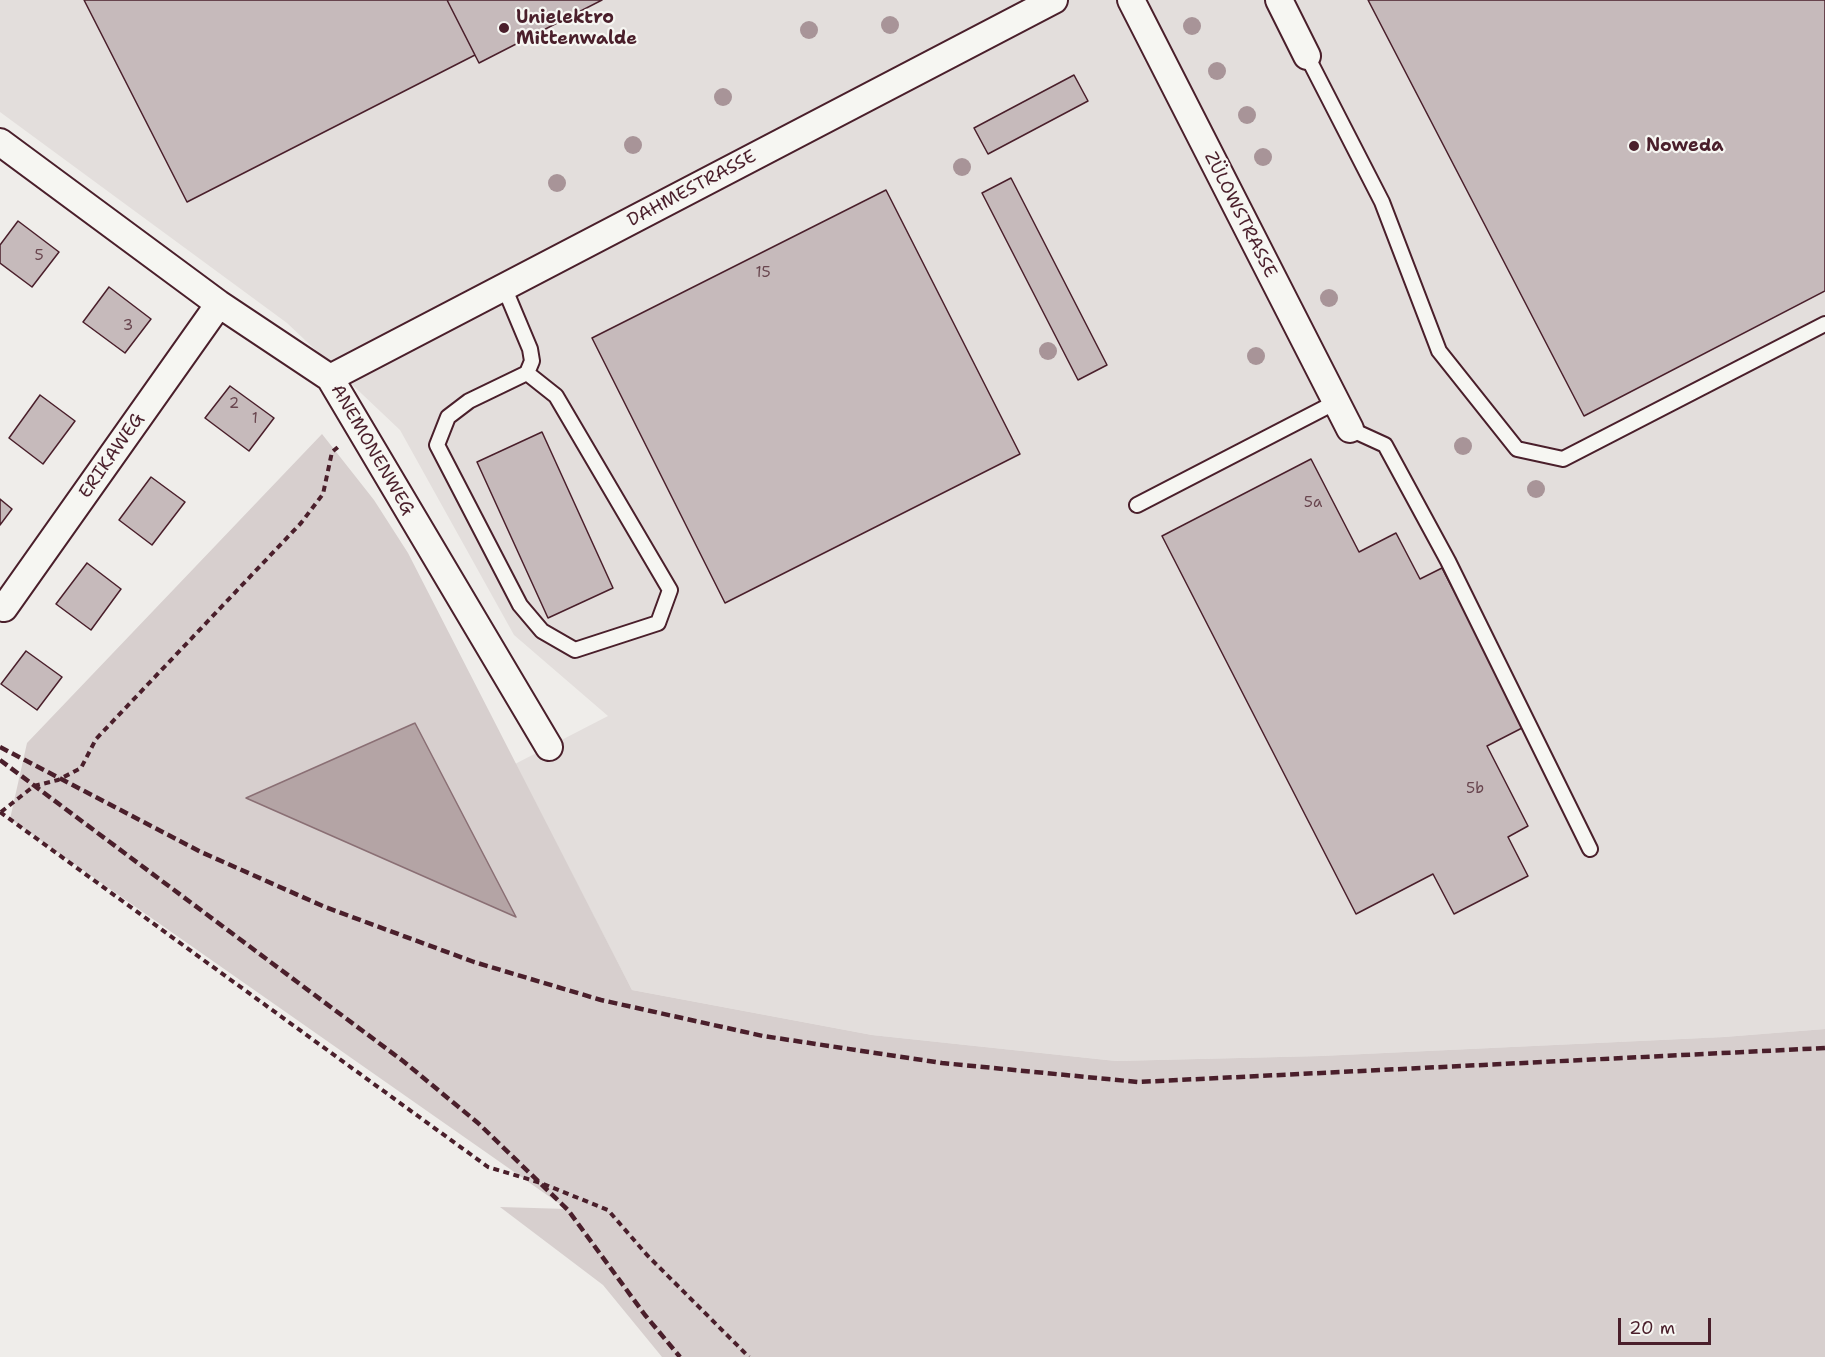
<!DOCTYPE html>
<meta charset="utf-8">
<style>
body{margin:0}
#map{position:relative;width:1825px;height:1357px;overflow:hidden;background:#efedea;font-family:"Shantell Sans",sans-serif}
canvas{display:block}
.scale{position:absolute;left:1618px;top:1318px;width:93px;height:27px;box-sizing:border-box;border:3px solid #4a1f2b;border-top:0;padding-left:8px;font-size:18px;line-height:21px;white-space:nowrap;color:#4a1f2b;-webkit-text-stroke:4px #f6f6f2;paint-order:stroke}
</style>
<div id="map">
<canvas width="1825" height="1357"></canvas>
<div class="scale">20 m</div>
</div>
<script>
const g = document.querySelector('canvas').getContext('2d');
g.lineJoin = 'round';
function fill(path, color) { g.fillStyle = color; g.fill(path, 'evenodd'); }
const shape = rows => new Path2D(rows.map(r => 'M' + r).join(''));
function strokePath(path, color, width, dash) { g.strokeStyle = color; g.lineWidth = width; g.lineCap = dash ? 'butt' : 'round'; g.setLineDash(dash || []); g.stroke(path); }
function drawText(font, color, halo, rows, align = 'center') {
  g.font = font + ' "Shantell Sans",sans-serif'; g.lineWidth = 4.5; g.setLineDash([]); g.textBaseline = 'middle'; g.strokeStyle = halo; g.fillStyle = color; for (const [text, x, y, turn = 0] of rows) {
    g.save(); g.translate(x, y); g.rotate((+turn || 0) * Math.PI / 180); g.textAlign = isNaN(turn) ? turn : align; if (halo) g.strokeText(text, 0, 0); g.fillText(text, 0, 0); g.restore();
  }
}
fill(shape([
 [0,0,1825,0,1825,1029,1724,1037,1321,1056,1116,1061,872,1035,632,990,515,764,608,716,514,635,400,430,287,323,0,112]
]), '#e3dedc');
fill(shape([
 [322,434,374,500,408,553,632,990,872,1035,1116,1061,1321,1056,1724,1037,1825,1029,1825,1357,662,1357,603,1285,500,1207,567,1209,10,819,27,743]
]), '#d7cfce');
const water = shape([
 [415,723,516,917,246,798,415,723]
]);
fill(water, '#b4a4a5');
strokePath(water, '#8a6f74', 1.5);
const building = shape([
 [84,0,447,0,475,55,187,202,84,0],
 [447,0,602,0,479,63,447,0],
 [1368,0,1825,0,1825,291,1584,416,1368,0],
 [1074,75,1088,101,988,154,974,128,1074,75],
 [1011,178,1107,365,1078,380,982,193,1011,178],
 [886,190,1020,454,725,603,592,338,886,190],
 [18,221,59,252,32,287,0,263,0,245,18,221],
 [109,287,151,319,125,353,83,322,109,287],
 [230,386,274,418,249,451,205,418,230,386],
 [40,395,75,421,43,464,9,438,40,395],
 [542,432,613,588,548,618,477,462,542,432],
 [1311,459,1359,552,1396,533,1420,579,1442,568,1524,727,1487,746,1528,826,1508,837,1528,876,1454,914,1433,874,1356,914,1162,536,1311,459],
 [151,477,185,502,152,545,119,520,151,477],
 [0,499,12,509,0,525,0,499],
 [87,563,121,589,91,630,56,604,87,563],
 [26,651,62,677,37,710,1,684,26,651]
]);
fill(building, '#c6babb');
strokePath(building, '#4a1f2b', 1.5);
const service = shape([
 [1307,56,1382,202,1439,351,1517,449,1563,459,1825,324],
 [504,287,530,349,532,361,527,373,469,401,448,417,437,445,520,605,542,631,575,650,658,623,670,590,556,396,527,373],
 [1350,429,1385,445,1448,561,1590,849],
 [1137,505,1336,402]
]);
const minor = shape([
 [1131,0,1350,429],
 [1279,0,1307,56],
 [0,142,219,304,330,378,549,747],
 [330,378,1054,0],
 [4,608,219,304]
]);
strokePath(service, '#4a1f2b', 18);
strokePath(minor, '#4a1f2b', 30);
strokePath(shape([
 [0,812,488,1167,541,1183,608,1210,647,1255,749,1357],
 [1,812,34,786,58,780,81,768,96,739,301,523,323,494,332,452,338,447]
]), '#4a1f2b', 4, [6, 4.5]);
strokePath(service, '#f6f6f2', 14);
strokePath(minor, '#f6f6f2', 26);
strokePath(shape([
 [0,747,201,852,325,907,474,962,601,1000,763,1036,942,1063,1138,1082,1825,1048],
 [0,760,403,1061,478,1123,568,1210,645,1315,680,1357]
]), '#4a1f2b', 4.5, [9, 4.5]);
g.fillStyle = '#a89498';
for (const [x, y] of [
 [890,25],
 [1192,26],
 [809,30],
 [1217,71],
 [723,97],
 [1247,115],
 [633,145],
 [1263,157],
 [962,167],
 [557,183],
 [1329,298],
 [1048,351],
 [1256,356],
 [1463,446],
 [1536,489]
]) { g.beginPath(); g.arc(x, y, 9, 0, 2 * Math.PI); g.fill(); }
for (const [x, y, r, color] of [
 [504,28,6,"#4a1f2b"],
 [1634,146,6,"#4a1f2b"]
]) { const dot = new Path2D(); dot.arc(x, y, r, 0, 2 * Math.PI); g.fillStyle = color; g.fill(dot); strokePath(dot, '#f6f6f2', 2); }
drawText('15px', '#69464f', null, [
 ["5",39,256],
 ["15",763,273],
 ["3",128,326],
 ["2",234,404],
 ["1",255,419],
 ["5a",1313,503],
 ["5b",1475,789]
]);
drawText('bold 18px', '#4a1f2b', '#f6f6f2', [
 ["Unielektro",516,18],
 ["Mittenwalde",516,39],
 ["Noweda",1646,146]
], 'left');
drawText('18px', '#4a1f2b', '#f6f6f2', [
 ["DAHMESTRASSE",692,189,-28],
 ["ZÜLOWSTRASSE",1240,215,63],
 ["ANEMONENWEG",372,450,60],
 ["ERIKAWEG",112,456,-55]
]);
</script>
